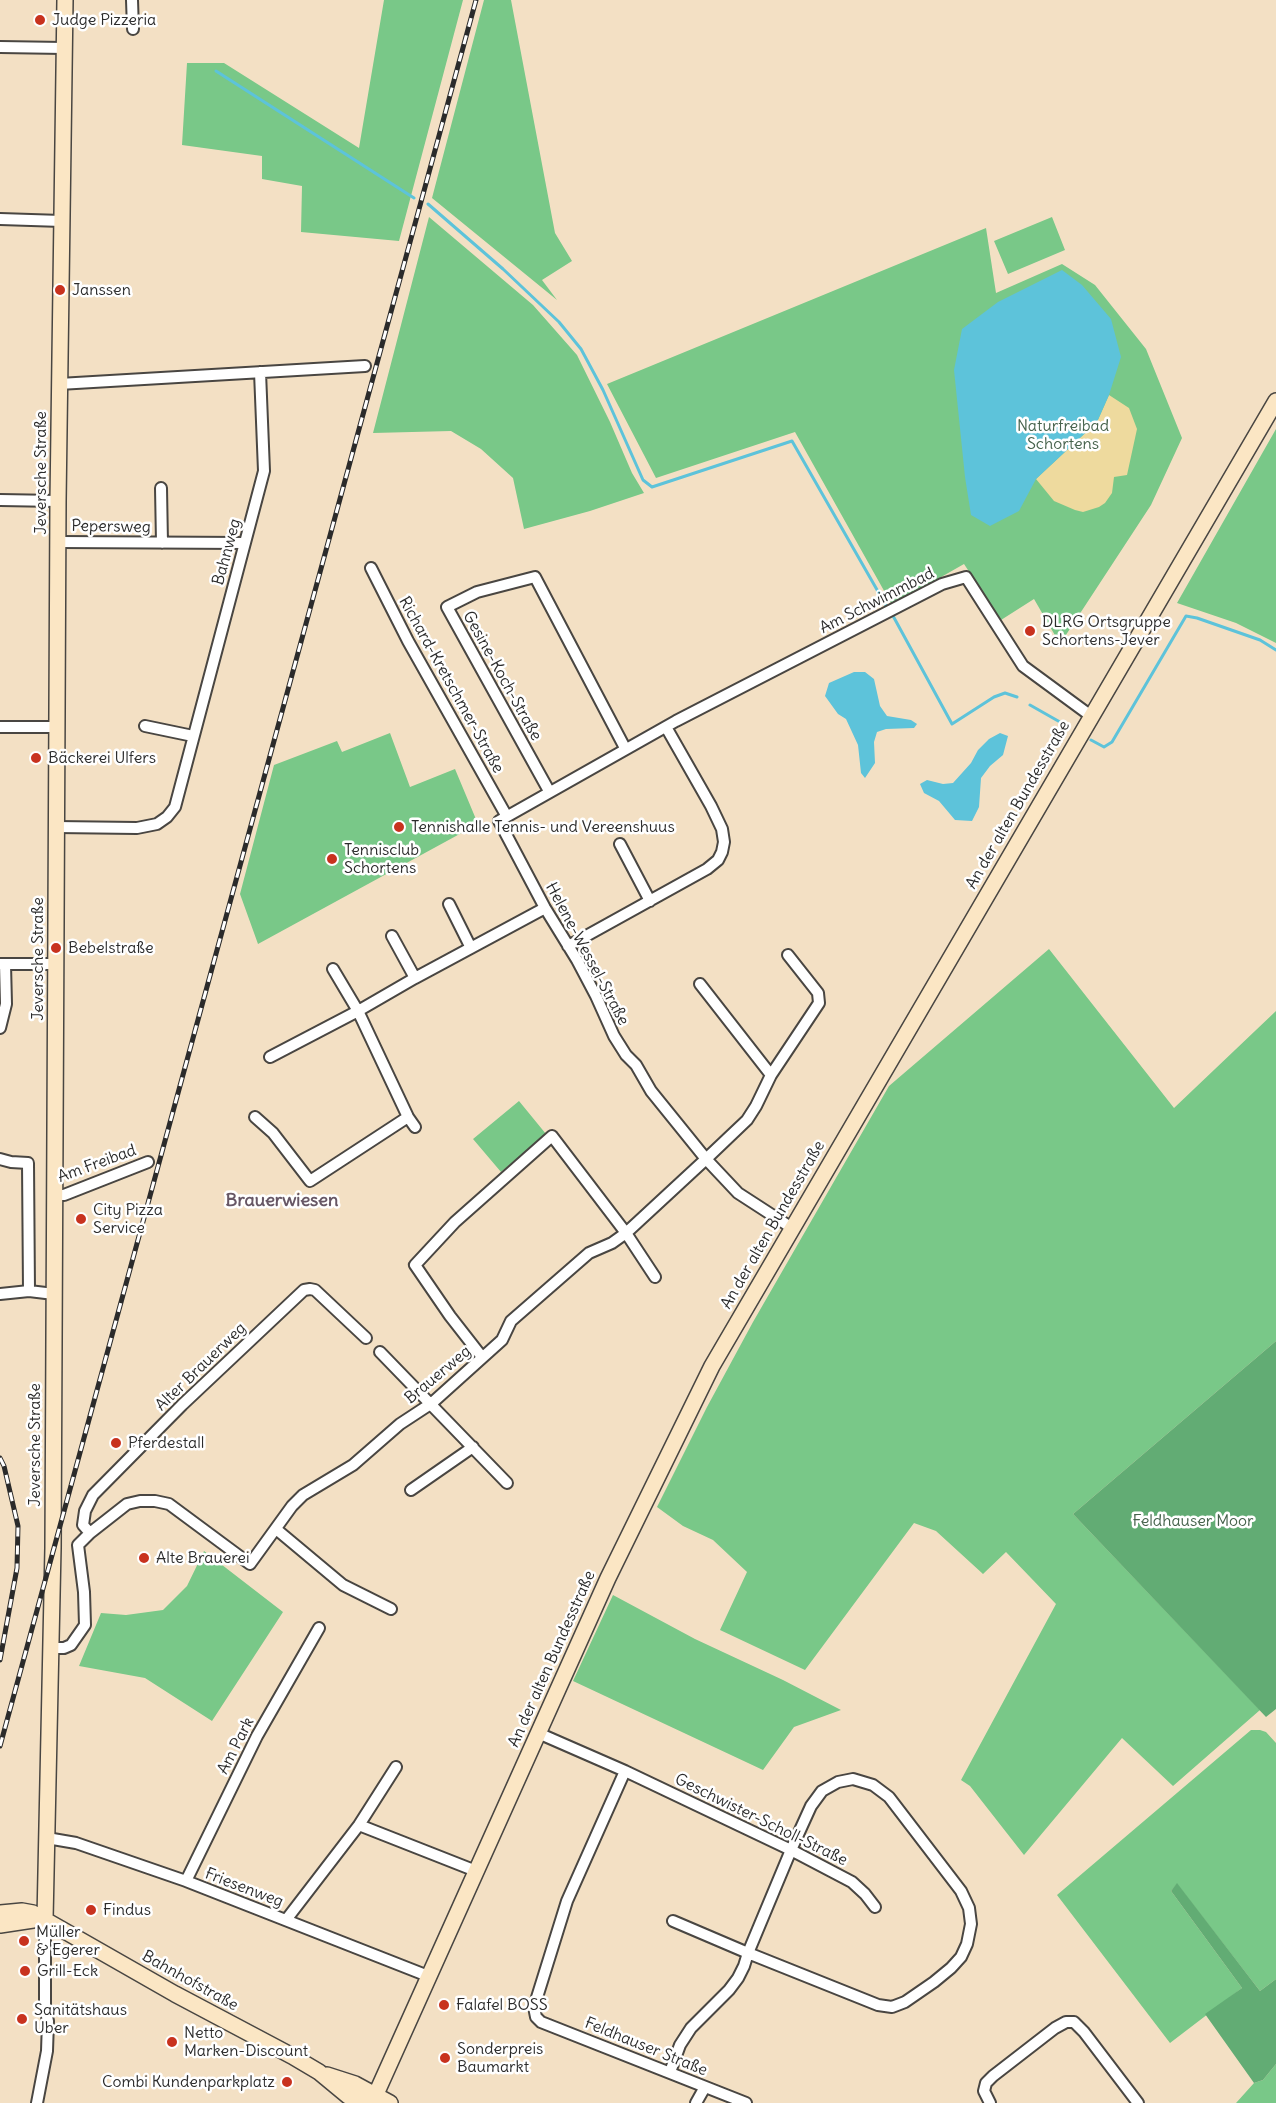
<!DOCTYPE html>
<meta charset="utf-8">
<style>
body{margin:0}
canvas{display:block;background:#f3e0c4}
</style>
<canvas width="1276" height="2103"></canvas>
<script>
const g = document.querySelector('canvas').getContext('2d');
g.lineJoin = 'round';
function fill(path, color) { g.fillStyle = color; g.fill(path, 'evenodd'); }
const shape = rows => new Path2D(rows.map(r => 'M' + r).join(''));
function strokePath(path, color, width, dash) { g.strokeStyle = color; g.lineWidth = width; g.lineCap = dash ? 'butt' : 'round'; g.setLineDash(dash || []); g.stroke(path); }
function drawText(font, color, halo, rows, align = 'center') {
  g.font = font + ' Delius,sans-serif'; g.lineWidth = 5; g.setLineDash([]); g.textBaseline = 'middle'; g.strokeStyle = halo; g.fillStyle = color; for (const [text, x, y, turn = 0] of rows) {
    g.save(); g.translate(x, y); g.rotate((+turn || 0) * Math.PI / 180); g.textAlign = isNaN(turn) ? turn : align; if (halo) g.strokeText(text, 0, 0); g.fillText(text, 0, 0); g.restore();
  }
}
fill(shape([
 [384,0,463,0,399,241,301,232,302,186,262,179,262,156,182,145,187,63,224,63,359,148],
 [484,0,511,0,555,233,572,261,542,280,557,300,432,198],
 [429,217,533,305,577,355,610,422,632,473,644,493,590,511,524,529,513,478,481,449,451,431,373,433],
 [1052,217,1065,250,1008,274,994,241],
 [986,228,996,293,1062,264,1095,285,1146,349,1182,438,1151,505,1060,644,1034,599,1001,620,964,564,892,605,795,432,656,478,607,384],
 [1276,429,1276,643,1236,623,1177,603],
 [390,733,410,787,455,769,478,824,258,944,240,894,274,765,337,741,342,752],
 [1049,949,1174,1108,1276,1011,1276,1341,1073,1514,1260,1710,1173,1786,1122,1738,1024,1855,970,1786,961,1780,1056,1604,1006,1552,983,1574,936,1531,914,1523,805,1670,720,1630,747,1572,713,1540,683,1526,657,1507,707,1407,753,1322,889,1086],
 [519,1101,546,1134,501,1172,473,1139],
 [204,1551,283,1612,212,1721,145,1678,79,1666,101,1613,126,1615,163,1610,187,1586],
 [613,1595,695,1639,783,1680,841,1710,794,1727,763,1770,573,1681],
 [1251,1730,1260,1730,1266,1732,1276,1743,1276,1979,1260,1991,1177,1884,1171,1891,1242,1988,1170,2043,1057,1895],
 [1276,2064,1276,2103,1236,2103,1254,2083,1263,2080]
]), '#79c888');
fill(shape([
 [1276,1341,1276,1709,1266,1717,1073,1514],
 [1177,1883,1260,1991,1276,1979,1276,2064,1263,2080,1254,2083,1205,2014,1242,1988,1171,1891]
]), '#62ac74');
fill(shape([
 [1109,395,1129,408,1137,429,1127,475,1114,477,1112,493,1105,503,1099,507,1083,512,1075,510,1054,501,1036,479,1097,422]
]), '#eeda9e');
fill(shape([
 [1062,270,1082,285,1111,319,1121,357,1109,395,1097,422,1036,479,1019,511,990,526,971,515,965,477,954,370,962,329,998,302],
 [854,672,865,672,874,679,880,706,887,716,911,720,917,724,914,728,886,729,877,732,874,742,875,763,865,778,861,773,858,745,846,719,838,714,825,696,829,683],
 [1000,733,1008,736,1003,755,990,766,981,778,979,807,972,821,955,820,939,801,924,793,920,784,927,780,943,784,953,783,971,763,978,750,989,739]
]), '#5dc3da');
strokePath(shape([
 [216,71,414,198],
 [428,204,503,269,559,322,581,349,603,390,643,480,652,487,792,441,888,609],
 [892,614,952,724,994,697,1005,693,1017,697],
 [1030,705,1067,726],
 [1091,740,1104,747,1112,742,1186,616,1197,618,1260,640,1276,650]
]), '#5dc3da', 3);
const street = shape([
 [132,0,133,29],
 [0,47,64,48],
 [0,219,62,221],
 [59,384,365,366],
 [161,488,162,543],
 [0,500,58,501],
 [59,542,245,543],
 [371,568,408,641,506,815],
 [145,726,193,736],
 [0,727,57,727],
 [549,791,447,607,477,592,535,577,625,748],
 [56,827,137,828,157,824,167,817,175,807,264,471,260,372],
 [620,844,650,901],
 [449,904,471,948],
 [392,936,415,978,545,908],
 [568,946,707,869,718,860,722,852,724,842,722,829,711,806,666,727],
 [0,964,55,964],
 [333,969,358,1011,408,1117,415,1127],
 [700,984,771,1075],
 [0,1028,6,1004,5,964],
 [270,1057,358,1011,415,978],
 [255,1117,273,1133,310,1181,408,1117],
 [0,1159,11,1162,28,1163,29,1291],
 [56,1195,64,1195,148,1162],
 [792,1228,738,1193,706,1159,651,1091,636,1065,626,1055,614,1036,596,996,577,960,545,908,499,821,676,721,942,584,966,577,1023,666,1091,716],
 [0,1294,29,1291,54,1294],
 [380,1352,507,1483],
 [482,1357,450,1316,415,1265,455,1222,552,1136,626,1233,655,1277],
 [411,1490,473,1447],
 [276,1529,343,1585,391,1609],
 [90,1533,83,1525,85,1511,93,1495,182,1405,304,1290,310,1289,315,1290,366,1338],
 [52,1648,64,1648,71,1645,85,1625,84,1592,78,1545,90,1533,127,1504,140,1501,155,1501,169,1504,250,1564,292,1506,303,1495,353,1465,400,1424,432,1403,502,1340,511,1321,589,1253,612,1243,626,1233,706,1159,747,1120,756,1106,771,1075,819,1003,818,993,788,955],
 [538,1733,625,1771,791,1850,852,1882,865,1894,875,1907],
 [625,1771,567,1901,534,2007,536,2017,541,2022,746,2103],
 [359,1825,476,1871],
 [47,1838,76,1843,186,1881,428,1976],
 [186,1881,257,1736,319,1628],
 [286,1920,359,1825,396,1767],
 [670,2072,680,2045,691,2028,729,1990,738,1978,744,1966,748,1953,791,1850,811,1806,822,1791,838,1782,853,1779,873,1785,889,1797,961,1891,969,1908,971,1924,967,1944,961,1957,951,1968,934,1982,905,2002,892,2007,878,2005,748,1953,673,1921],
 [37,2103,47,2051,48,2021,45,2008,45,1919],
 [696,2103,705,2087],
 [990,2103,984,2091,986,2083,993,2076,1055,2028,1066,2022,1074,2022,1084,2032,1138,2103]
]);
const secondary = shape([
 [0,1913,22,1911,33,1913,175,1994,292,2056,319,2072,348,2096,362,2103],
 [45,1919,53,1548,58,501,65,0],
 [0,1925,33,1920],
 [327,2075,355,2084,390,2103],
 [372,2103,608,1578,712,1366,1276,401]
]);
strokePath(street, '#494642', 14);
strokePath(secondary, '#494642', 18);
strokePath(street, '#fff', 10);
strokePath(secondary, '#fbe6c4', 15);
const rail = shape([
 [0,1458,4,1466,18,1526,17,1568,0,1660],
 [0,1746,476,0]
]);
strokePath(rail, '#2b2b2b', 5);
strokePath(rail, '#fff', 3, [9]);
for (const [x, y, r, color] of [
 [40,20,6,"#c8321e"],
 [60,290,6,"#c8321e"],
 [1030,631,6,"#c8321e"],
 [36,758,6,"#c8321e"],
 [399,827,6,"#c8321e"],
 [332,859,6,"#c8321e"],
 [56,948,6,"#c8321e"],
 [81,1219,6,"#c8321e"],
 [116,1443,6,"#c8321e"],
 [144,1558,6,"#c8321e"],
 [91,1910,6,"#c8321e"],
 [24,1941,6,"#c8321e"],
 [25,1971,6,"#c8321e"],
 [444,2005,6,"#c8321e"],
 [22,2019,6,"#c8321e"],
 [172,2042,6,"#c8321e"],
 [445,2058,6,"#c8321e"],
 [287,2082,6,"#c8321e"]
]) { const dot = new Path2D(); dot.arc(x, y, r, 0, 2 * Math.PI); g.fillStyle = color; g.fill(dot); strokePath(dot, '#fff', 2); }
drawText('16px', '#2b2b2b', '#fff', [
 ["Judge Pizzeria",52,20],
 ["Janssen",72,290],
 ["DLRG Ortsgruppe",1042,622],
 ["Schortens-Jever",1042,640],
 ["Bäckerei Ulfers",48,758],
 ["Tennishalle Tennis- und Vereenshuus",411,827],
 ["Tennisclub",344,850],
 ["Schortens",344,868],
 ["Bebelstraße",68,948],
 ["City Pizza",93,1210],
 ["Service",93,1228],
 ["Pferdestall",128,1443],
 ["Alte Brauerei",156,1558],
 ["Findus",103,1910],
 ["Müller",36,1932],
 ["& Egerer",36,1950],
 ["Grill-Eck",37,1971],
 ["Falafel BOSS",456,2005],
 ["Sanitätshaus",34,2010],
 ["Uber",34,2028],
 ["Netto",184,2033],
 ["Marken-Discount",184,2051],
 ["Sonderpreis",457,2049],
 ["Baumarkt",457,2067],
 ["Combi Kundenparkplatz",275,2082,"right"]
], 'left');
drawText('16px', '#46624c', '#fff', [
 ["Naturfreibad",1063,426],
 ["Schortens",1063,444],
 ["Feldhauser Moor",1193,1521]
]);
drawText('16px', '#2b2b2b', '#fff', [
 ["Jeversche Straße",41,473,-90],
 ["Pepersweg",111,527,1],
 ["Bahnweg",227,552,-75],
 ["Am Schwimmbad",877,601,-27],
 ["Gesine-Koch-Straße",502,676,61],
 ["Richard-Kretschmer-Straße",451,685,61],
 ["An der alten Bundesstraße",1018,805,-60],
 ["Helene-Wessel-Straße",587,954,62],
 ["Jeversche Straße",38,959,-90],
 ["Am Freibad",97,1164,-20],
 ["An der alten Bundesstraße",773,1225,-60],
 ["Alter Brauerweg",201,1367,-44],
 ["Brauerweg",438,1375,-40],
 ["Jeversche Straße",35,1445,-90],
 ["An der alten Bundesstraße",552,1659,-66],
 ["Am Park",236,1746,-63],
 ["Geschwister-Scholl-Straße",761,1820,26],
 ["Friesenweg",244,1888,21],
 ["Bahnhofstraße",190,1981,29],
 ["Feldhauser Straße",646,2047,22]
]);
drawText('bold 18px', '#675765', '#fff', [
 ["Brauerwiesen",282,1201]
]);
</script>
